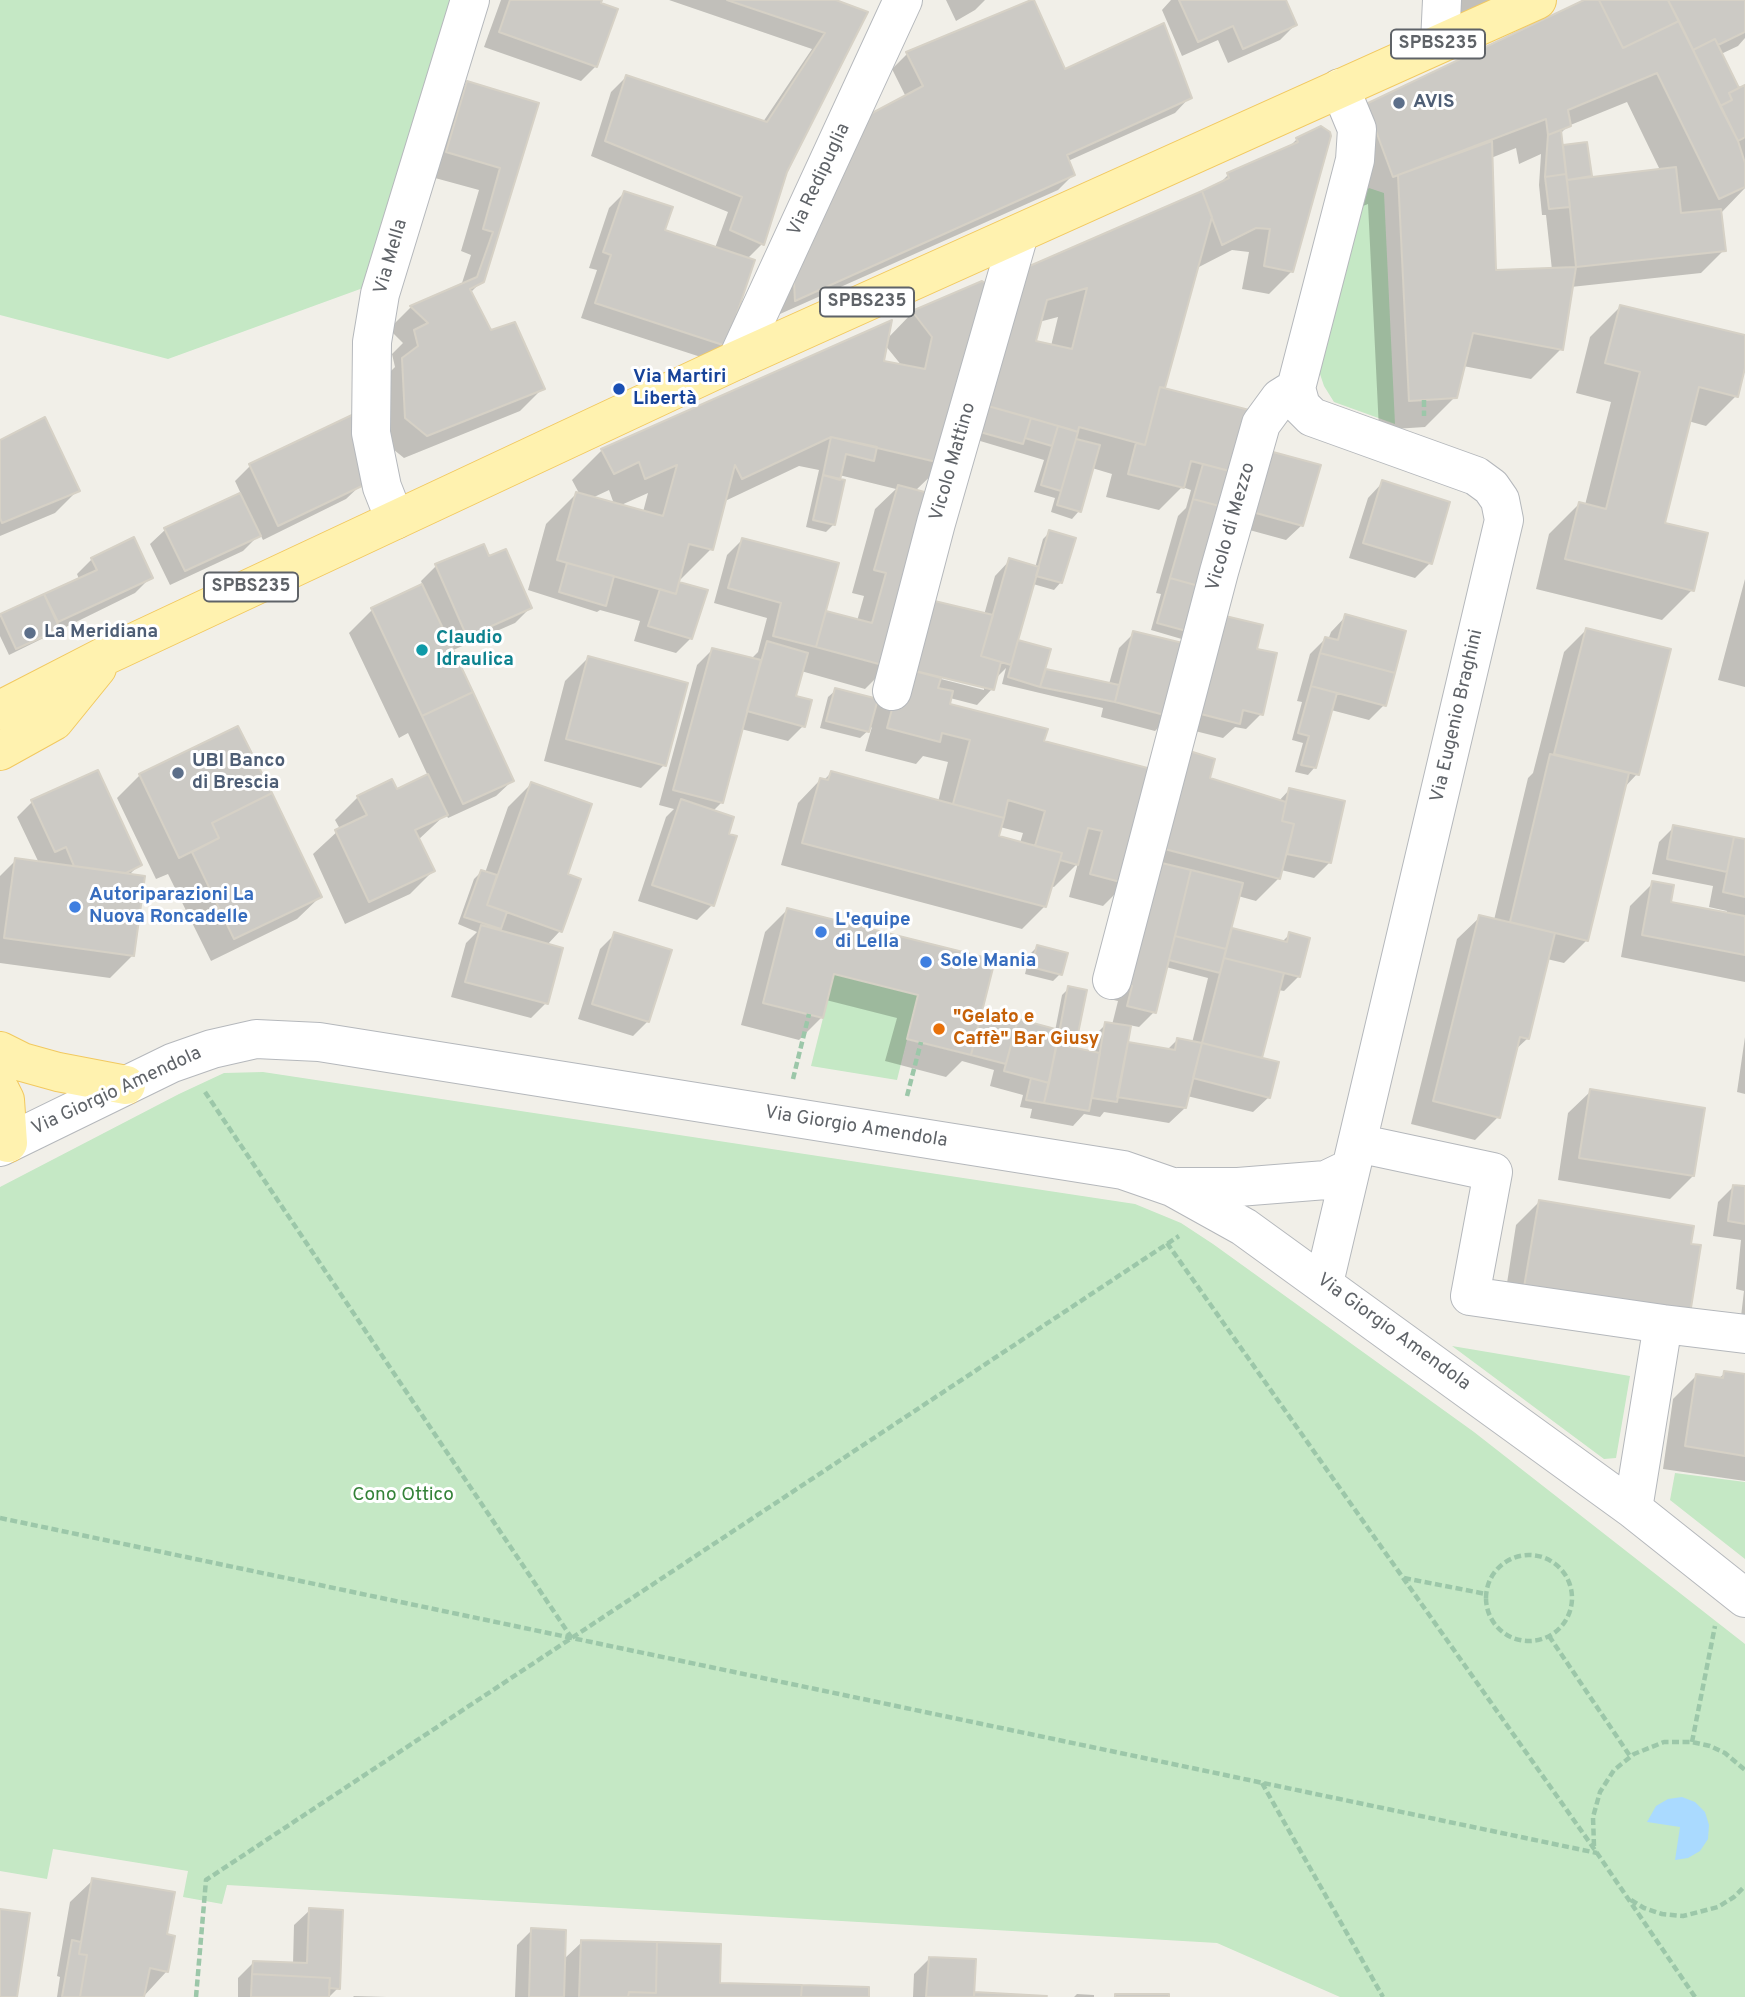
<!DOCTYPE html>
<meta charset="utf-8">
<style>
body{margin:0}
canvas{display:block;background:#f1efe8}
</style>
<canvas width="1745" height="1997"></canvas>
<script>
const g = document.querySelector('canvas').getContext('2d');
g.lineJoin = 'round';
function fill(path, color) { g.fillStyle = color; g.fill(path, 'evenodd'); }
const shape = rows => new Path2D(rows.map(r => 'M' + r).join(''));
function strokePath(path, color, width, dash) { g.strokeStyle = color; g.lineWidth = width; g.lineCap = dash ? 'butt' : 'round'; g.setLineDash(dash || []); g.stroke(path); }
function drawText(font, color, halo, rows, align = 'center') {
  g.font = font + ' Overpass,sans-serif'; g.lineWidth = 6; g.setLineDash([]); g.textBaseline = 'middle'; g.strokeStyle = halo; g.fillStyle = color; for (const [text, x, y, turn = 0] of rows) {
    g.save(); g.translate(x, y); g.rotate((+turn || 0) * Math.PI / 180); g.textAlign = isNaN(turn) ? turn : align; if (halo) g.strokeText(text, 0, 0); g.fillText(text, 0, 0); g.restore();
  }
}
fill(shape([
 [0,0,455,0,363,288,168,359,0,315],
 [1369,188,1384,193,1395,424,1334,402,1324,386,1318,368,1358,201],
 [834,974,918,995,897,1080,811,1066],
 [263,1072,1135,1204,1181,1223,1213,1244,1474,1432,1745,1644,1745,1997,1340,1997,1217,1943,227,1885,222,1904,183,1897,188,1871,53,1849,47,1879,0,1871,0,1187,179,1094,224,1073],
 [1452,1346,1630,1376,1616,1458,1604,1459],
 [1675,1473,1745,1482,1745,1559,1670,1500]
]), '#c5e8c5');
fill(shape([
 [1682,1797,1695,1802,1705,1812,1709,1825,1708,1839,1700,1851,1688,1858,1675,1860,1680,1827,1647,1822,1656,1806,1668,1799]
]), '#aadaff');
fill(shape([
 [501,0,601,0,596,66,581,81,484,47],
 [669,0,831,0,865,13,785,171,762,244,747,259,725,345,710,360,581,318,597,270,589,268,609,208,624,193,663,231,715,248,728,212,591,156,611,92,626,77,763,122,812,49],
 [946,0,985,0,975,10,956,21],
 [1284,0,1295,25,1280,40,1228,63,1218,40,1182,56,1162,10,1171,0],
 [1448,0,1506,0,1441,31],
 [1588,0,1745,0,1745,38,1738,46,1721,54,1737,87,1732,93,1745,87,1745,188,1720,214,1724,250,1701,273,1571,287,1561,349,1531,379,1463,366,1455,397,1425,427,1379,430,1368,204,1363,206,1337,135,1367,105],
 [1627,102,1660,170,1587,179,1590,176,1586,144,1561,147,1560,134,1568,126],
 [1516,148,1519,164,1541,154,1539,185,1542,215,1546,215,1552,270,1494,272,1491,158],
 [1033,1,1064,71,1190,97,1175,113,1068,161,1073,175,1058,190,780,314,779,279,906,97,892,69,907,54],
 [468,83,537,104,482,281,470,293,490,332,543,388,520,411,404,458,383,441,379,383,395,367,392,354,403,343,389,329,411,307,461,286,471,255,461,251,479,190,424,175,445,105],
 [1321,128,1292,271,1269,294,1242,289,1249,252,1232,250,1199,267,1198,263,1162,389,1251,413,1185,640,1151,630,1161,594,1156,593,1178,516,1186,508,1191,490,1182,487,1159,510,1106,497,1112,474,1092,468,1079,511,1072,519,1051,512,1055,498,1034,492,1044,460,960,435,995,300,1217,186,1228,175,1288,148,1297,139],
 [1058,317,1051,346,1034,342,1039,322],
 [981,283,944,463,915,491,888,666,865,689,801,671,794,697,803,726,788,741,741,729,722,802,713,811,712,905,697,920,638,901,666,817,674,809,659,805,697,665,712,650,752,658,758,652,767,618,714,603,727,555,743,539,822,617,826,613,857,621,864,596,852,593,875,509,896,489,839,475,834,524,826,532,806,527,819,470,799,466,723,502,711,549,681,579,678,578,691,638,676,653,634,641,640,621,600,610,597,612,528,590,546,524,576,494,580,495,572,480,602,450,887,339,913,312],
 [885,345,902,366,882,362],
 [609,490,614,504,592,498],
 [648,493,643,512,619,506],
 [1620,307,1745,337,1745,361,1736,396,1706,426,1688,421,1663,524,1692,590,1662,620,1536,589,1549,534,1579,504,1585,505,1611,402,1576,393,1590,337],
 [0,442,78,490,55,513,0,536],
 [250,466,362,484,346,499,263,540,260,534,243,551,170,585,150,544,166,529,241,494,235,481],
 [1248,466,1302,525,1286,540,1231,525],
 [1383,482,1430,563,1415,578,1349,558,1368,498],
 [1050,532,1074,539,1061,582,1054,590,1033,584,1016,641,1049,651,1043,670,1109,684,1119,648,1134,633,1189,647,1170,716,1155,731,1101,717,1103,708,1002,684,1006,668,995,679,992,689,977,705,950,698,948,705,1045,730,1042,742,1158,773,1180,750,1213,760,1208,780,1278,802,1289,790,1343,802,1329,863,1314,878,1281,870,1279,878,1256,901,1238,896,1230,929,1282,942,1290,934,1308,939,1299,976,1284,991,1278,990,1260,1059,1277,1063,1269,1097,1253,1112,1187,1096,1185,1108,1169,1123,1104,1112,1100,1117,1084,1114,1073,1126,1030,1118,1032,1109,1020,1107,1023,1095,990,1086,994,1070,962,1061,946,1077,885,1061,897,1018,826,1000,822,1017,799,1040,741,1025,765,932,788,909,993,962,979,1016,983,1012,1055,1031,1062,995,1069,988,1085,991,1072,1049,1088,1053,1091,1039,1106,1024,1112,1025,1118,1001,1105,998,1134,877,1140,871,1130,869,1126,883,1103,906,1069,897,1078,863,1054,887,1050,886,1045,906,1022,929,781,865,798,803,820,780,823,781,831,773,938,802,948,762,923,756,916,764,865,751,872,727,860,738,820,728,828,697,836,690,879,701,881,692,888,685,907,615,922,600,984,615,995,576,1010,560,1035,568,1043,539],
 [895,664,984,686,984,690,894,667],
 [1000,827,1023,833,1020,843,997,837],
 [1166,967,1208,978,1192,1043,1177,1040,1167,1050,1126,1043,1129,1025,1139,1027,1154,1012],
 [488,558,530,608,515,623,451,651,512,781,496,796,448,818,446,814,418,840,433,871,410,894,345,924,313,854,340,829,335,820,358,797,396,791,428,776,408,733,399,738,349,633,372,610,423,586,421,581,436,566],
 [92,559,151,577,135,593,9,655,0,636,0,617,79,579,77,574],
 [1745,579,1745,687,1718,680],
 [1346,616,1384,705,1369,720,1331,710,1315,767,1308,775,1295,772,1303,743,1292,740,1302,702,1297,701,1310,654,1325,639,1328,640,1331,632],
 [1587,629,1637,774,1623,789,1587,940,1564,963,1547,959,1528,1038,1514,1051,1498,1117,1475,1140,1411,1124,1457,939,1480,917,1494,920,1528,778,1533,773,1564,652],
 [1255,650,1261,714,1246,729,1235,727,1223,738,1179,727],
 [588,658,664,765,641,788,544,761,565,681],
 [140,775,320,897,297,919,211,961,168,874,156,879,117,798],
 [531,784,565,875,560,931,547,945,546,1003,531,1018,451,997,466,943,477,932,458,924,474,879,481,872,485,873,508,807],
 [32,802,140,864,129,875,133,955,110,978,0,963,0,876,16,860,39,863,17,817],
 [1674,827,1745,841,1745,982,1621,957,1630,906,1653,883,1668,903,1726,914,1727,911,1709,907,1713,886,1652,874,1659,842],
 [615,934,648,1021,633,1036,578,1019,600,949],
 [1037,947,1060,974,1053,981,1025,974,1030,954],
 [1745,1037,1745,1094,1737,1092],
 [1591,1091,1693,1176,1670,1199,1558,1180,1568,1113],
 [1733,1187,1745,1188,1745,1326,1740,1325,1744,1291,1736,1289,1741,1240,1713,1236,1718,1202],
 [1539,1202,1689,1245,1503,1309,1516,1225],
 [1725,1373,1745,1376,1745,1481,1663,1469,1673,1399,1696,1376,1718,1379],
 [93,1880,165,1935,167,1971,143,1997,57,1997,60,1977,57,1976,70,1902],
 [310,1910,338,1988,329,1997,238,1997,238,1978,254,1962,293,1964,294,1925],
 [532,1930,564,1959,582,1942,718,1984,867,1997,515,1997,517,1945],
 [929,1959,972,1997,913,1997,914,1974],
 [1077,1994,1094,1995,1094,1997,1074,1997],
 [354,1996,387,1997,353,1997]
]), '#0003');
const building = shape([
 [510,0,602,0,601,3,618,9,597,67,499,32,510,0],
 [727,0,836,0,868,12,787,172,764,245,730,230,742,197,605,141,626,75,767,122,825,33,727,0],
 [1031,0,1034,0,1065,69,1164,23,1192,98,1067,155,1075,175,795,301,793,262,859,120,923,86,906,52,1031,0],
 [1179,0,1286,0,1297,25,1243,49,1233,26,1198,42,1179,0],
 [1584,0,1599,0,1623,48,1679,21,1738,141,1745,163,1745,187,1719,199,1657,73,1568,110,1571,126,1548,135,1546,119,1393,177,1366,104,1584,0],
 [1599,0,1668,0,1679,21,1623,48,1599,0],
 [1668,0,1745,0,1745,32,1718,45,1715,39,1693,50,1668,0],
 [1715,39,1739,88,1729,93,1732,100,1720,106,1693,50,1715,39],
 [467,81,539,103,484,282,470,289,491,330,515,322,545,389,427,436,405,418,402,358,418,346,414,330,428,323,410,306,477,277,493,232,483,229,500,168,446,152,467,81],
 [1745,85,1745,137,1738,141,1720,106,1732,100,1729,93,1745,85],
 [1321,126,1330,132,1331,136,1293,272,1264,266,1270,229,1256,228,1222,245,1202,191,1229,178,1227,173,1298,142,1296,138,1321,126],
 [1561,130,1566,174,1545,177,1548,135,1561,130],
 [1492,141,1496,270,1576,267,1563,350,1473,333,1457,398,1409,401,1398,175,1492,141],
 [1587,142,1592,176,1567,180,1563,145,1587,142],
 [1676,167,1681,213,1721,209,1726,251,1576,267,1567,180,1676,167],
 [1566,174,1570,207,1549,209,1545,177,1566,174],
 [624,191,673,207,665,230,755,260,726,346,595,303,611,255,603,252,624,191],
 [1202,191,1212,217,1165,388,1160,387,1145,445,1079,427,1078,432,1069,429,988,406,1025,268,1202,191],
 [1087,288,1072,349,1036,341,1047,300,1087,288],
 [982,281,987,284,945,464,831,437,742,479,735,465,713,550,689,544,676,594,557,560,576,492,663,516,677,465,645,479,639,462,614,474,601,449,892,320,884,361,925,369,932,337,912,311,982,281],
 [1620,305,1745,335,1745,368,1738,397,1699,387,1665,523,1708,533,1694,591,1565,559,1579,502,1606,509,1640,372,1605,363,1620,305],
 [1160,387,1253,411,1237,473,1191,461,1184,488,1128,474,1136,443,1145,445,1160,387],
 [988,406,1031,418,1023,444,980,432,988,406],
 [354,414,364,485,278,526,249,464,354,414],
 [45,417,80,491,2,523,0,518,0,440,45,417],
 [1031,418,1058,426,1052,446,1025,438,1031,418],
 [1058,426,1078,432,1061,491,1041,485,1058,426],
 [831,437,877,447,874,461,846,454,840,480,823,475,831,437],
 [1076,439,1100,445,1081,512,1057,505,1076,439],
 [1262,449,1321,465,1303,526,1245,510,1262,449],
 [1203,464,1237,473,1227,508,1193,499,1203,464],
 [823,475,845,480,835,525,813,520,823,475],
 [1382,480,1450,502,1432,564,1363,543,1382,480],
 [898,485,936,495,890,667,816,647,826,611,872,623,886,573,874,570,898,485],
 [240,493,261,536,185,571,164,528,240,493],
 [1193,499,1227,508,1206,588,1170,578,1193,499],
 [1049,530,1076,538,1062,583,1036,576,1049,530],
 [134,537,153,578,58,622,44,594,97,570,91,558,134,537],
 [742,538,839,563,816,647,773,636,781,603,728,588,742,538],
 [484,544,489,556,506,549,532,608,467,637,435,564,484,544],
 [1009,558,1039,567,1011,665,981,656,1009,558],
 [567,563,614,576,606,606,559,592,567,563],
 [1170,578,1206,588,1194,633,1157,623,1170,578],
 [679,582,708,590,692,639,648,626,660,589,676,594,679,582],
 [422,584,473,692,422,716,371,608,422,584],
 [44,594,60,629,16,649,0,614,44,594],
 [922,598,993,615,981,656,1001,662,994,690,903,668,922,598],
 [1217,614,1263,625,1257,649,1277,653,1263,715,1243,710,1240,724,1193,712,1217,614],
 [1345,614,1406,631,1395,673,1320,653,1325,637,1338,640,1345,614],
 [1586,628,1671,649,1639,775,1554,754,1586,628],
 [1133,631,1191,645,1172,717,1115,702,1133,631],
 [1018,640,1051,649,1040,687,1008,677,1018,640],
 [767,641,808,653,796,696,812,700,805,727,747,711,767,641],
 [712,648,761,660,723,803,673,790,712,648],
 [1320,653,1395,673,1386,706,1311,686,1320,653],
 [588,656,688,683,666,766,566,739,588,656],
 [903,668,941,678,938,688,953,691,950,704,1048,729,1044,741,1159,771,1128,884,1090,874,1102,831,1088,828,1078,865,1060,860,1062,853,1035,846,1045,811,1008,800,1004,818,953,804,970,740,942,733,940,742,887,728,903,668],
 [1046,669,1119,685,1115,702,1040,687,1046,669],
 [1311,686,1337,693,1316,768,1301,765,1309,736,1298,733,1311,686],
 [835,688,878,699,869,732,826,721,835,688],
 [473,692,514,781,463,804,422,716,473,692],
 [238,726,272,793,212,823,219,838,179,858,139,774,238,726],
 [1180,748,1215,759,1210,778,1286,802,1282,821,1294,824,1280,879,1153,846,1180,748],
 [1550,754,1629,773,1588,941,1510,922,1550,754],
 [98,770,142,865,126,873,74,866,66,847,55,852,31,800,98,770],
 [831,771,1004,818,999,836,1062,853,1046,907,802,843,820,778,828,780,831,771],
 [428,774,448,815,415,830,435,871,369,902,335,830,367,815,357,796,392,779,397,789,428,774],
 [531,782,592,804,568,874,581,879,562,932,487,905,531,782],
 [1289,788,1345,801,1331,863,1287,854,1294,824,1282,821,1289,788],
 [272,793,322,897,234,939,192,852,219,838,212,823,272,793],
 [681,799,734,817,729,834,737,836,714,906,652,885,681,799],
 [1673,825,1734,837,1727,872,1667,859,1673,825],
 [1734,837,1745,839,1745,897,1723,892,1734,837],
 [15,858,145,876,134,956,4,938,15,858],
 [1149,860,1191,870,1156,1013,1127,1006,1132,986,1119,983,1149,860],
 [481,870,497,875,487,905,507,912,501,929,464,917,481,870],
 [1191,870,1243,883,1226,949,1175,936,1191,870],
 [1652,881,1674,885,1671,902,1745,916,1745,955,1642,935,1652,881],
 [787,908,995,960,971,1055,907,1039,918,995,834,974,823,1018,763,1003,787,908],
 [1479,915,1555,933,1529,1039,1520,1037,1500,1118,1433,1101,1479,915],
 [481,925,563,948,548,1004,465,982,481,925],
 [1232,928,1287,942,1289,932,1310,938,1300,977,1224,958,1232,928],
 [614,932,672,950,649,1022,592,1004,614,932],
 [1175,936,1226,949,1220,973,1169,960,1175,936],
 [1037,945,1068,953,1062,975,1031,967,1037,945],
 [1224,958,1284,973,1262,1058,1202,1043,1224,958],
 [1068,986,1087,990,1075,1048,1057,1044,1068,986],
 [982,1010,1018,1019,1006,1064,971,1055,982,1010],
 [1018,1019,1059,1030,1049,1083,1004,1071,1018,1019],
 [1105,1022,1131,1026,1117,1102,1092,1098,1105,1022],
 [1177,1038,1202,1043,1186,1108,1117,1097,1128,1042,1175,1050,1177,1038],
 [1202,1043,1279,1062,1270,1098,1193,1078,1202,1043],
 [1057,1044,1100,1053,1089,1111,1044,1103,1057,1044],
 [1031,1078,1049,1083,1044,1103,1026,1100,1031,1078],
 [1590,1089,1705,1108,1694,1176,1579,1158,1590,1089],
 [1733,1185,1745,1186,1745,1224,1728,1221,1733,1185],
 [1539,1200,1694,1226,1691,1244,1701,1245,1690,1314,1524,1287,1539,1200],
 [1724,1371,1745,1374,1745,1456,1685,1446,1696,1374,1723,1378,1724,1371],
 [92,1878,175,1892,167,1934,175,1936,168,1972,150,1968,144,1997,80,1997,87,1955,79,1954,92,1878],
 [309,1908,343,1910,340,1989,329,1988,330,1978,252,1974,253,1961,307,1963,309,1908],
 [0,1909,30,1913,17,1997,0,1997,0,1909],
 [531,1928,566,1930,564,1997,529,1997,531,1928],
 [72,1940,81,1942,79,1954,87,1955,80,1997,62,1997,72,1940],
 [581,1940,657,1942,656,1993,629,1992,628,1997,579,1997,581,1940],
 [657,1942,721,1944,720,1983,802,1985,801,1997,628,1997,629,1992,656,1993,657,1942],
 [929,1957,976,1959,974,1997,926,1997,929,1957],
 [252,1974,330,1978,329,1997,251,1997,252,1974],
 [802,1985,869,1987,869,1997,801,1997,802,1985],
 [974,1992,1047,1996,974,1997,974,1992],
 [1115,1994,1169,1994,1169,1997,1115,1997,1115,1994]
]);
fill(building, '#cccac5');
strokePath(building, '#d6d1c6', 2);
const street = shape([
 [1440,43,1442,0],
 [737,360,903,0],
 [1296,388,1301,406,1312,417,1476,476,1491,487,1500,500,1504,520,1324,1283],
 [395,520,382,487,371,433,372,342,380,294,470,0],
 [892,691,936,523,1019,234],
 [1112,980,1219,572,1261,424,1280,398,1296,388,1355,160,1357,129,1340,88],
 [1357,1143,1493,1172,1470,1296,1663,1324,1633,1509],
 [0,1147,172,1063,212,1049,256,1039,319,1042,1123,1170,1172,1187,1244,1227,1633,1509,1745,1598],
 [1178,1187,1238,1187,1326,1180,1351,1168],
 [1663,1324,1745,1334]
]);
const primary = shape([
 [0,710,107,655,737,360,1537,0],
 [0,751,54,721,97,668],
 [0,1051,22,1062,58,1072,126,1085],
 [0,1090,5,1100,8,1143]
]);
strokePath(street, '#b5b8bc', 40);
strokePath(primary, '#f2c960', 40);
strokePath(shape([
 [1424,400,1424,416],
 [793,1079,809,1014],
 [205,1092,571,1637],
 [907,1096,921,1042],
 [1167,1243,1597,1853,1695,1997],
 [0,1518,1597,1853],
 '1486 1598a43 43 0 1 1 86 0a43 43 0 1 1-86 0Z',
 [1404,1578,1486,1594],
 [1549,1636,1630,1756],
 [1692,1742,1715,1626],
 [1262,1783,1383,1997],
 [1594,1846,1593,1817,1600,1792,1614,1770,1634,1754,1664,1742,1692,1742,1710,1746,1725,1753,1745,1770],
 [1631,1900,1644,1908,1662,1914,1683,1916,1718,1907,1734,1897,1745,1886],
 [196,1997,206,1880,1179,1236]
]), '#9cc7a9', 4.5, [7, 3.5]);
strokePath(street, '#fff', 38);
strokePath(primary, '#fff2af', 38);
for (const [x, y, r, color] of [
 [1399,103,7,"#5c6f8a"],
 [619,389,7,"#1a4fb4"],
 [30,633,7,"#5c6f8a"],
 [422,650,7,"#0f9aa8"],
 [178,773,7,"#5c6f8a"],
 [75,907,7,"#3f7fe0"],
 [821,932,7,"#3f7fe0"],
 [926,962,7,"#3f7fe0"],
 [939,1029,7,"#e8710a"]
]) { const dot = new Path2D(); dot.arc(x, y, r, 0, 2 * Math.PI); g.fillStyle = color; g.fill(dot); strokePath(dot, '#fff', 2.5); }
for (const [x, y, w] of [
 [1438,44,94],
 [867,302,94],
 [251,587,94]
]) { const box = new Path2D(); box.roundRect(x - w / 2, y - 14.5, w, 29, 5); g.fillStyle = '#fff'; g.fill(box); strokePath(box, '#5f6368', 2); }
drawText('bold 18px', '#5f6368', null, [
 ["SPBS235",1438,44],
 ["SPBS235",867,302],
 ["SPBS235",251,587]
]);
drawText('bold 19px', '#4e5e75', '#fff', [
 ["AVIS",1413,103],
 ["La Meridiana",44,633],
 ["UBI Banco",192,762],
 ["di Brescia",192,784]
], 'left');
drawText('19px', '#5f6368', '#fff', [
 ["Via Redipuglia",820,180,-65],
 ["Via Mella",392,257,-74],
 ["Vicolo Mattino",954,462,-74],
 ["Vicolo di Mezzo",1232,527,-74],
 ["Via Eugenio Braghini",1458,716,-77],
 ["Via Giorgio Amendola",117,1092,-25],
 ["Via Giorgio Amendola",856,1128,9],
 ["Via Giorgio Amendola",1393,1333,36]
]);
drawText('bold 19px', '#164399', '#fff', [
 ["Via Martiri",633,378],
 ["Libertà",633,400]
], 'left');
drawText('bold 19px', '#0d838f', '#fff', [
 ["Claudio",436,639],
 ["Idraulica",436,661]
], 'left');
drawText('bold 19px', '#366cbe', '#fff', [
 ["Autoriparazioni La",89,896],
 ["Nuova Roncadelle",89,918],
 ["L'equipe",835,921],
 ["di Lella",835,943],
 ["Sole Mania",940,962]
], 'left');
drawText('bold 19px', '#c56008', '#fff', [
 ["\"Gelato e",953,1018],
 ["Caffè\" Bar Giusy",953,1040]
], 'left');
drawText('19px', '#348238', '#fff', [
 ["Cono Ottico",403,1496]
]);
</script>
